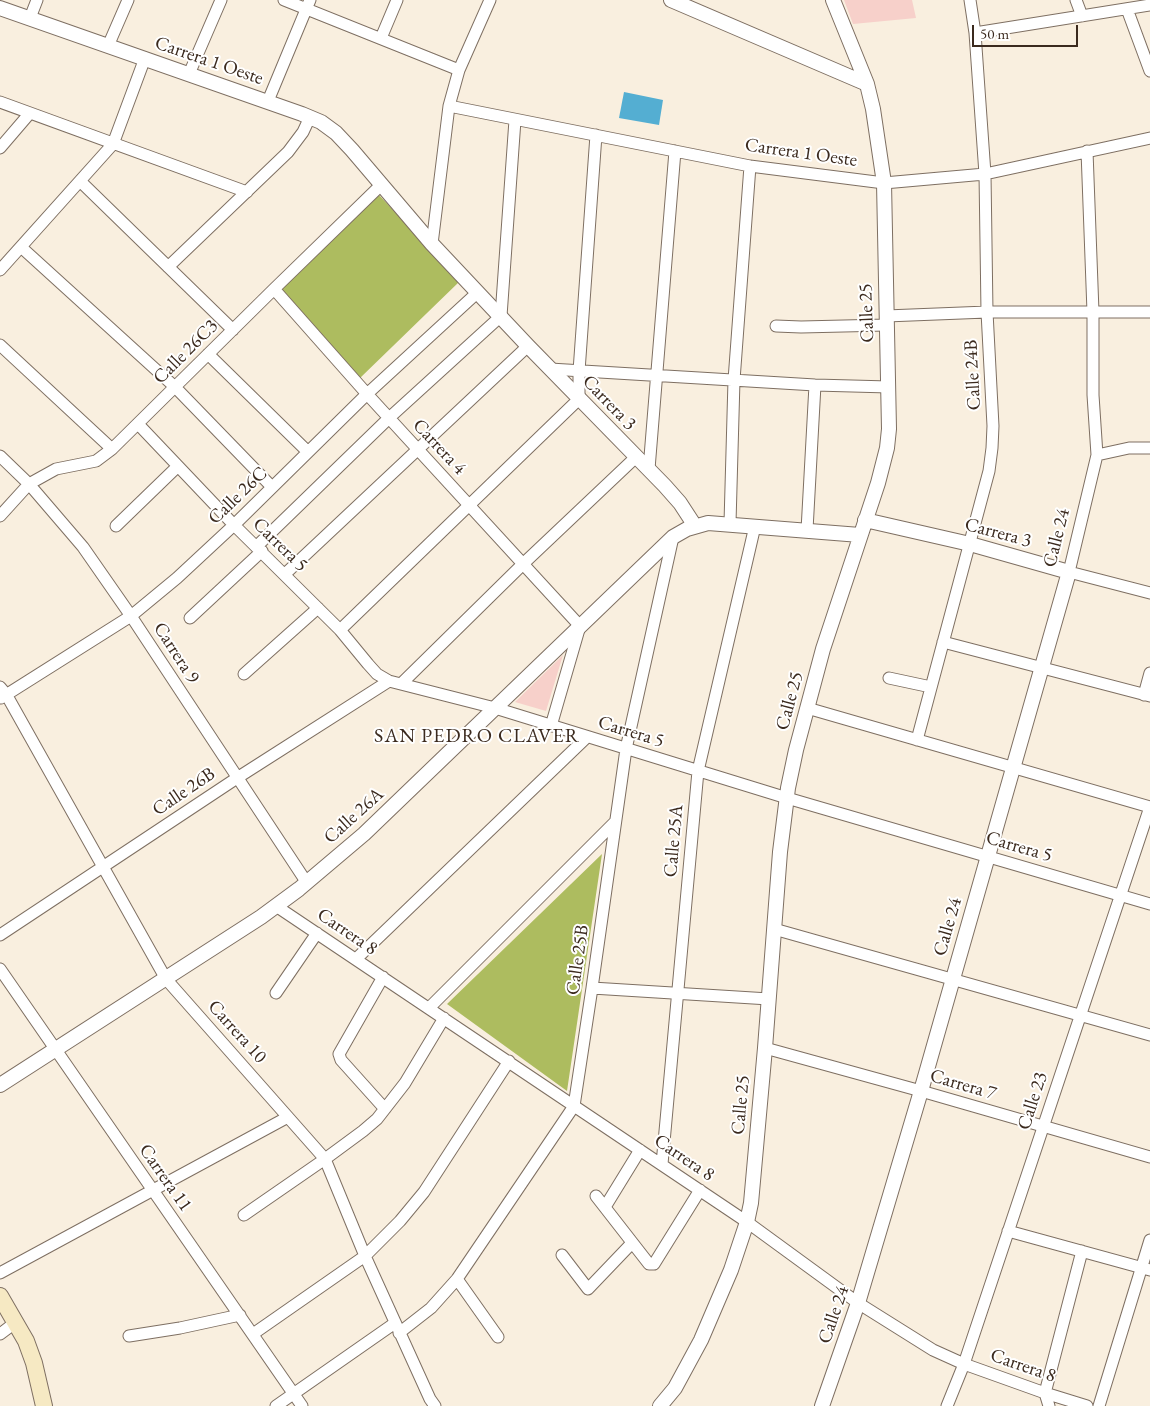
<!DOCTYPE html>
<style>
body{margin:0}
#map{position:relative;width:1150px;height:1406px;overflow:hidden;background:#f9efdf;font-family:"EB Garamond",serif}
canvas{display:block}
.scale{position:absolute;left:972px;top:25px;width:106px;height:22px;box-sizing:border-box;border:2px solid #3b2a1e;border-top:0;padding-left:6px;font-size:15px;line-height:18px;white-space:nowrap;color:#3b2a1e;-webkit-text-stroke:4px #fff;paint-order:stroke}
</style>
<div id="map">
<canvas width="1150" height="1406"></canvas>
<div class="scale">50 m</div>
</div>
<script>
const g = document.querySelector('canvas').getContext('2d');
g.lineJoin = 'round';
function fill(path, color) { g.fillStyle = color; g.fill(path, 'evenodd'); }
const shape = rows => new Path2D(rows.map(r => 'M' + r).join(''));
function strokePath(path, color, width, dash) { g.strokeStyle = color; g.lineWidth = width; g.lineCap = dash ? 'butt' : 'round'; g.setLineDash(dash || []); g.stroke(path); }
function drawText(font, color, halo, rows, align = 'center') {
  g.font = font + ' "EB Garamond",serif'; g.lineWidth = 4; g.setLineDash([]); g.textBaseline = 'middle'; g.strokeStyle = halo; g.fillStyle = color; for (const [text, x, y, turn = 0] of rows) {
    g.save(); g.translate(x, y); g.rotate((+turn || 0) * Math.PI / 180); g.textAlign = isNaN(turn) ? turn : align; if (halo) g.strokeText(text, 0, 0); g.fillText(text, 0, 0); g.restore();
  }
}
fill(shape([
 [844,0,912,0,916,18,853,24],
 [563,655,546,711,515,702]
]), '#f7d0ca');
fill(shape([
 [379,195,460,281,359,379,279,288],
 [602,854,567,1091,447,1004]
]), '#adbc5f');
fill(shape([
 [624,92,663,100,659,125,619,118]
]), '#54aed2');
const minor = shape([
 [284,0,459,70],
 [1076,0,1082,16],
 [1127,9,1150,71],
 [30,18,37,0],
 [975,33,1150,5],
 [381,38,397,0],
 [108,46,128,0],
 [189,74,221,0],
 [268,101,310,0],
 [0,102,247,192],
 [449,106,750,166,884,183,985,174,1150,138],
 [0,148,30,113],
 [1087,151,1093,312,1093,395,1097,455,1069,572,1150,593],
 [80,181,233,330],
 [432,244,449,106,459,70,490,0],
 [21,247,175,387,272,487],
 [168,267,288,152,303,132,310,117],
 [0,270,113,144,145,58],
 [274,289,367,394,580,626,551,726],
 [886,316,987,312,1150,312],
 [776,326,801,327,886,325],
 [0,345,112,449],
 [208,354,308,452],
 [550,369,815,385,889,387],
 [138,424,234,525,340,630,368,664,377,674,389,681,495,708,787,798,1150,904],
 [1097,455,1129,448,1150,448],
 [0,456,29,484,83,547,131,616,307,883],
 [649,469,675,151],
 [0,516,29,484,56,469,96,461,112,449,274,289,381,185],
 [730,523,734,380,750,166],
 [116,526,178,466],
 [807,530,815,385],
 [257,546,389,418,501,316,515,120],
 [285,574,528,346],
 [190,618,262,551],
 [340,630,579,399,579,371,596,135],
 [943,642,1150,696],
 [244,674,318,608],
 [889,678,931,687],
 [401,684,524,563,636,457],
 [0,687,6,694,166,979,325,1159,365,1256,430,1399,435,1406],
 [1144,695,1150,673],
 [1,698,131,616,177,578,234,525,367,394,478,292],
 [807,708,1150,807,964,1364,947,1406],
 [917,740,989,471,992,448,993,426,987,312,985,174,975,33,970,0],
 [276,906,747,1222,858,1303,933,1350,964,1364,1045,1393,1087,1406],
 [774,929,1150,1035],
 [0,935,237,778,389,681],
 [356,959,587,737],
 [0,969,302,1406],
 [383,977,339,1054,341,1060,385,1109],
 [592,988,769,999],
 [276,993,317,933],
 [429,1008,615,822],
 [765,1048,921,1091,1150,1157],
 [662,1164,698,771,755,526],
 [596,1196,649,1264,654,1264,700,1190],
 [605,1207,640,1150],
 [244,1215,325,1159,363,1131,377,1119,405,1083,444,1018],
 [1008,1231,1150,1270],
 [562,1255,588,1289,632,1243],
 [0,1273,288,1117],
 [457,1279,498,1337],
 [399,1333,431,1308,457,1279,574,1106,592,988,626,749,673,537],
 [0,1334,16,1322],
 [253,1334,365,1256,400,1221,424,1192,509,1061],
 [129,1336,180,1328,240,1315],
 [276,1406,395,1323],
 [1049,1406,1045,1393,1082,1251],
 [1099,1406,1150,1240]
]);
const tertiary = shape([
 [671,0,867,84],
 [0,8,302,114,321,122,336,133,352,150,432,244,528,346,665,486,680,503,695,526],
 [0,1085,261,917,299,889,364,834,673,537,687,529,708,523,860,535],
 [660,1406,675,1388,701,1340,731,1270,747,1222,751,1203,765,1048,780,852,788,788,796,750,823,649,878,483,887,448,889,429,884,183,873,109,867,84,833,0],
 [822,1406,858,1303,921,1091,1069,572,970,544,865,520]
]);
const secondary = shape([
 [0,1296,26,1341,34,1363,44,1406]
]);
strokePath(minor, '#7e6f62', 13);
strokePath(tertiary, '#7e6f62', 16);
strokePath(secondary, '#7e6f62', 18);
strokePath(minor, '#fff', 11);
strokePath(tertiary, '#fff', 14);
strokePath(secondary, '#f6e9c3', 16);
drawText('19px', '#3b2a1e', '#fff', [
 ["Carrera 1 Oeste",209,61,19],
 ["Carrera 1 Oeste",801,153,8],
 ["Calle 25",867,313,-92],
 ["Calle 26C3",186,352,-45],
 ["Calle 24B",973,375,-93],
 ["Carrera 3",609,403,46],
 ["Carrera 4",439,447,47],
 ["Calle 26C",238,496,-44],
 ["Carrera 3",998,533,15],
 ["Calle 24",1057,538,-76],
 ["Carrera 5",280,545,44],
 ["Carrera 9",176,653,57],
 ["Calle 25",790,701,-75],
 ["Carrera 5",631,732,17],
 ["Calle 26B",184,792,-34],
 ["Calle 26A",354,816,-42],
 ["Calle 25A",674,841,-85],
 ["Carrera 5",1019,847,16],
 ["Calle 24",948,927,-74],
 ["Carrera 8",347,932,34],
 ["Calle 25B",578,960,-82],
 ["Carrera 10",237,1032,48],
 ["Carrera 7",963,1085,16],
 ["Calle 23",1033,1101,-72],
 ["Calle 25",741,1105,-85],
 ["Carrera 8",684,1158,34],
 ["Carrera 11",165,1178,55],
 ["Calle 24",834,1315,-71],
 ["Carrera 8",1023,1366,19]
]);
g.letterSpacing = '1px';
drawText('20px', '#3b2a1e', '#fff', [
 ["SAN PEDRO CLAVER",477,737]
]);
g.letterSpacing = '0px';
</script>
